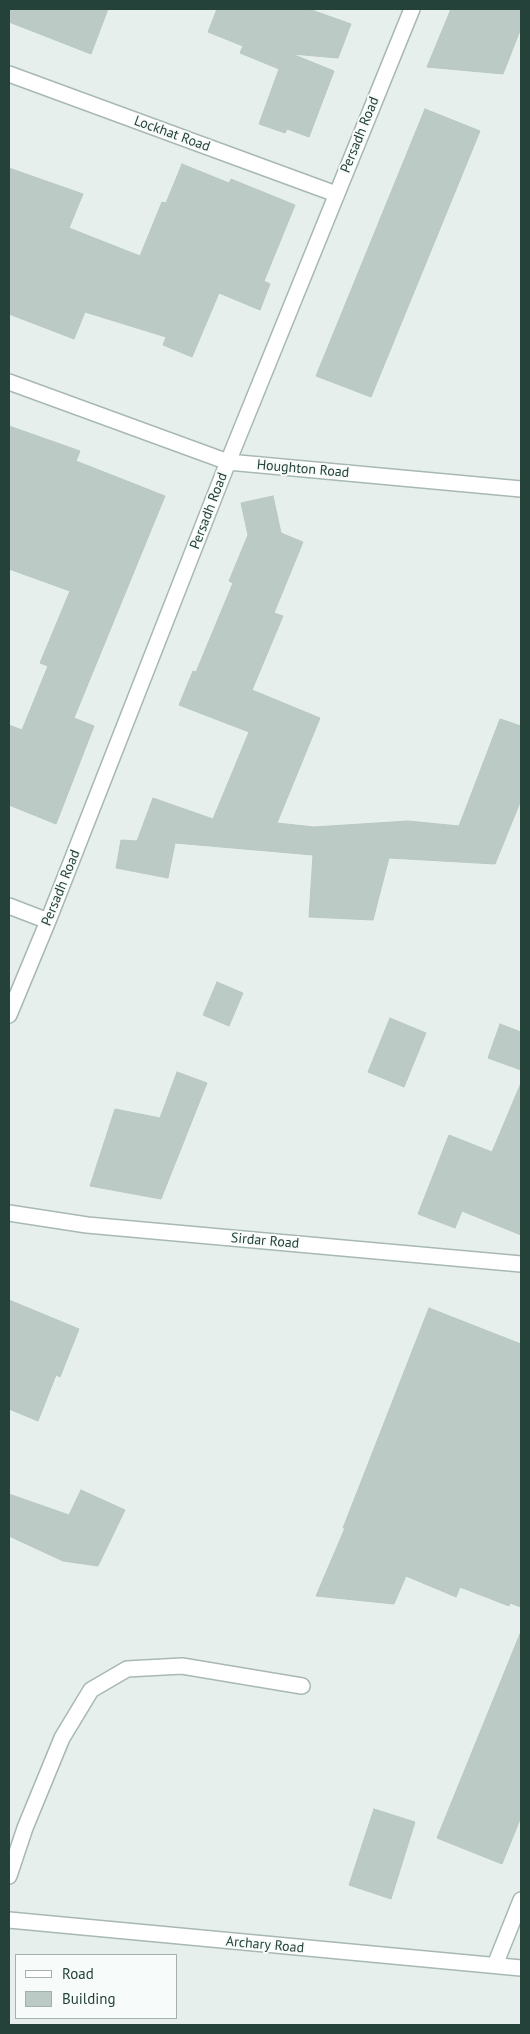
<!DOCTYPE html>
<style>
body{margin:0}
#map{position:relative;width:530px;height:2034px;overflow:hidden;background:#e6efeb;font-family:"PT Sans",sans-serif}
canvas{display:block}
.frame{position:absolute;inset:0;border:10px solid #24423a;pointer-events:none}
.legend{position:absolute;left:15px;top:1954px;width:162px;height:65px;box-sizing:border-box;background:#f7fbf9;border:1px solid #a3b1ad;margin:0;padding:6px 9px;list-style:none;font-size:15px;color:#24423a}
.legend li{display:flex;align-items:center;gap:10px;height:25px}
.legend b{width:25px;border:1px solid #a3b1ad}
</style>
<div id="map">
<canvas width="530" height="2034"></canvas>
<div class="frame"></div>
<ul class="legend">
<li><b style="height:6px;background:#fff"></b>Road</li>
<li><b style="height:14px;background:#bbcac4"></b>Building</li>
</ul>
</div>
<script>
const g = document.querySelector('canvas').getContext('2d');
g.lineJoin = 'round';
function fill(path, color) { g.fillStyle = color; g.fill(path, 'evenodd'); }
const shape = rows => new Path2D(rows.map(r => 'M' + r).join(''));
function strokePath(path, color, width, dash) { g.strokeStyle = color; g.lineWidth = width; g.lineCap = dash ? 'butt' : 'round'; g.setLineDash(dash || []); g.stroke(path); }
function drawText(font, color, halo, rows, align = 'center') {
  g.font = font + ' "PT Sans",sans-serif'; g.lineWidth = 4; g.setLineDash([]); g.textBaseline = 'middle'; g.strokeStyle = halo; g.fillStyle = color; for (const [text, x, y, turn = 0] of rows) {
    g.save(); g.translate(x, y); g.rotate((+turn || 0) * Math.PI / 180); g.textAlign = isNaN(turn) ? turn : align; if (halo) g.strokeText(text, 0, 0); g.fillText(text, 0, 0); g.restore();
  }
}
const building = shape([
 [9,9,108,9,91,54,9,22,9,9],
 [217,9,309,9,351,24,338,58,292,54,334,71,309,137,287,129,285,133,259,124,279,69,240,53,243,46,208,32,217,9],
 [451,9,521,9,521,28,503,74,427,67,451,9],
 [425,109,480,131,371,397,316,376,425,109],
 [182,164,229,183,231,179,295,205,264,281,270,284,260,310,219,293,192,357,163,345,166,337,85,312,74,339,9,314,9,168,83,194,69,228,140,256,162,202,166,203,182,164],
 [9,426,80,451,76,461,165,496,74,718,94,726,56,824,9,805,9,725,22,730,48,666,40,663,70,591,9,569,9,426],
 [273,496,281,533,303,542,274,613,283,616,252,690,320,718,277,823,314,827,408,821,459,826,500,719,521,726,521,800,495,864,389,858,373,920,309,917,313,855,175,843,168,878,116,868,121,840,137,841,153,798,213,819,249,732,179,705,193,671,196,672,233,583,229,581,248,535,241,503,273,496],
 [217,982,243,993,229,1026,203,1015,217,982],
 [390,1018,426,1033,404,1087,368,1072,390,1018],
 [500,1024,521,1032,521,1070,488,1058,500,1024],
 [177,1072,207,1083,161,1199,90,1186,115,1109,160,1118,177,1072],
 [521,1083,521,1235,462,1211,455,1228,418,1214,449,1135,492,1152,521,1083],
 [9,1300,79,1329,60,1377,56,1375,38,1421,9,1409,9,1300],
 [429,1308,521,1344,521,1607,510,1603,509,1606,460,1587,456,1597,406,1576,394,1604,316,1596,345,1528,343,1528,429,1308],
 [81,1490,125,1510,98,1566,63,1561,9,1536,9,1494,69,1515,81,1490],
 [520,1634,521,1817,502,1864,437,1838,520,1634],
 [374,1809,415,1822,391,1899,349,1885,374,1809]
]);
fill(building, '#bbcac4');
strokePath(building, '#b8c9c2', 1);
const minor = shape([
 [9,74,336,194],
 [9,382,228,462,521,489],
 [9,906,48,921],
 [9,1015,48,921,228,462,412,9],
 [9,1213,87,1225,521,1264],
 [9,1876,25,1828,62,1738,91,1690,127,1669,182,1666,302,1686],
 [9,1920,521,1968],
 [495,1965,521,1900]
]);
strokePath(minor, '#a8b8b2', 18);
strokePath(minor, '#fff', 15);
drawText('14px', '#24423a', '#f7fbf9', [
 ["Lockhat Road",172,134,20],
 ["Persadh Road",360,135,-68],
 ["Houghton Road",303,469,5],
 ["Persadh Road",209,511,-69],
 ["Persadh Road",61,888,-68],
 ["Sirdar Road",265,1241,5],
 ["Archary Road",265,1945,5]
]);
</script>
